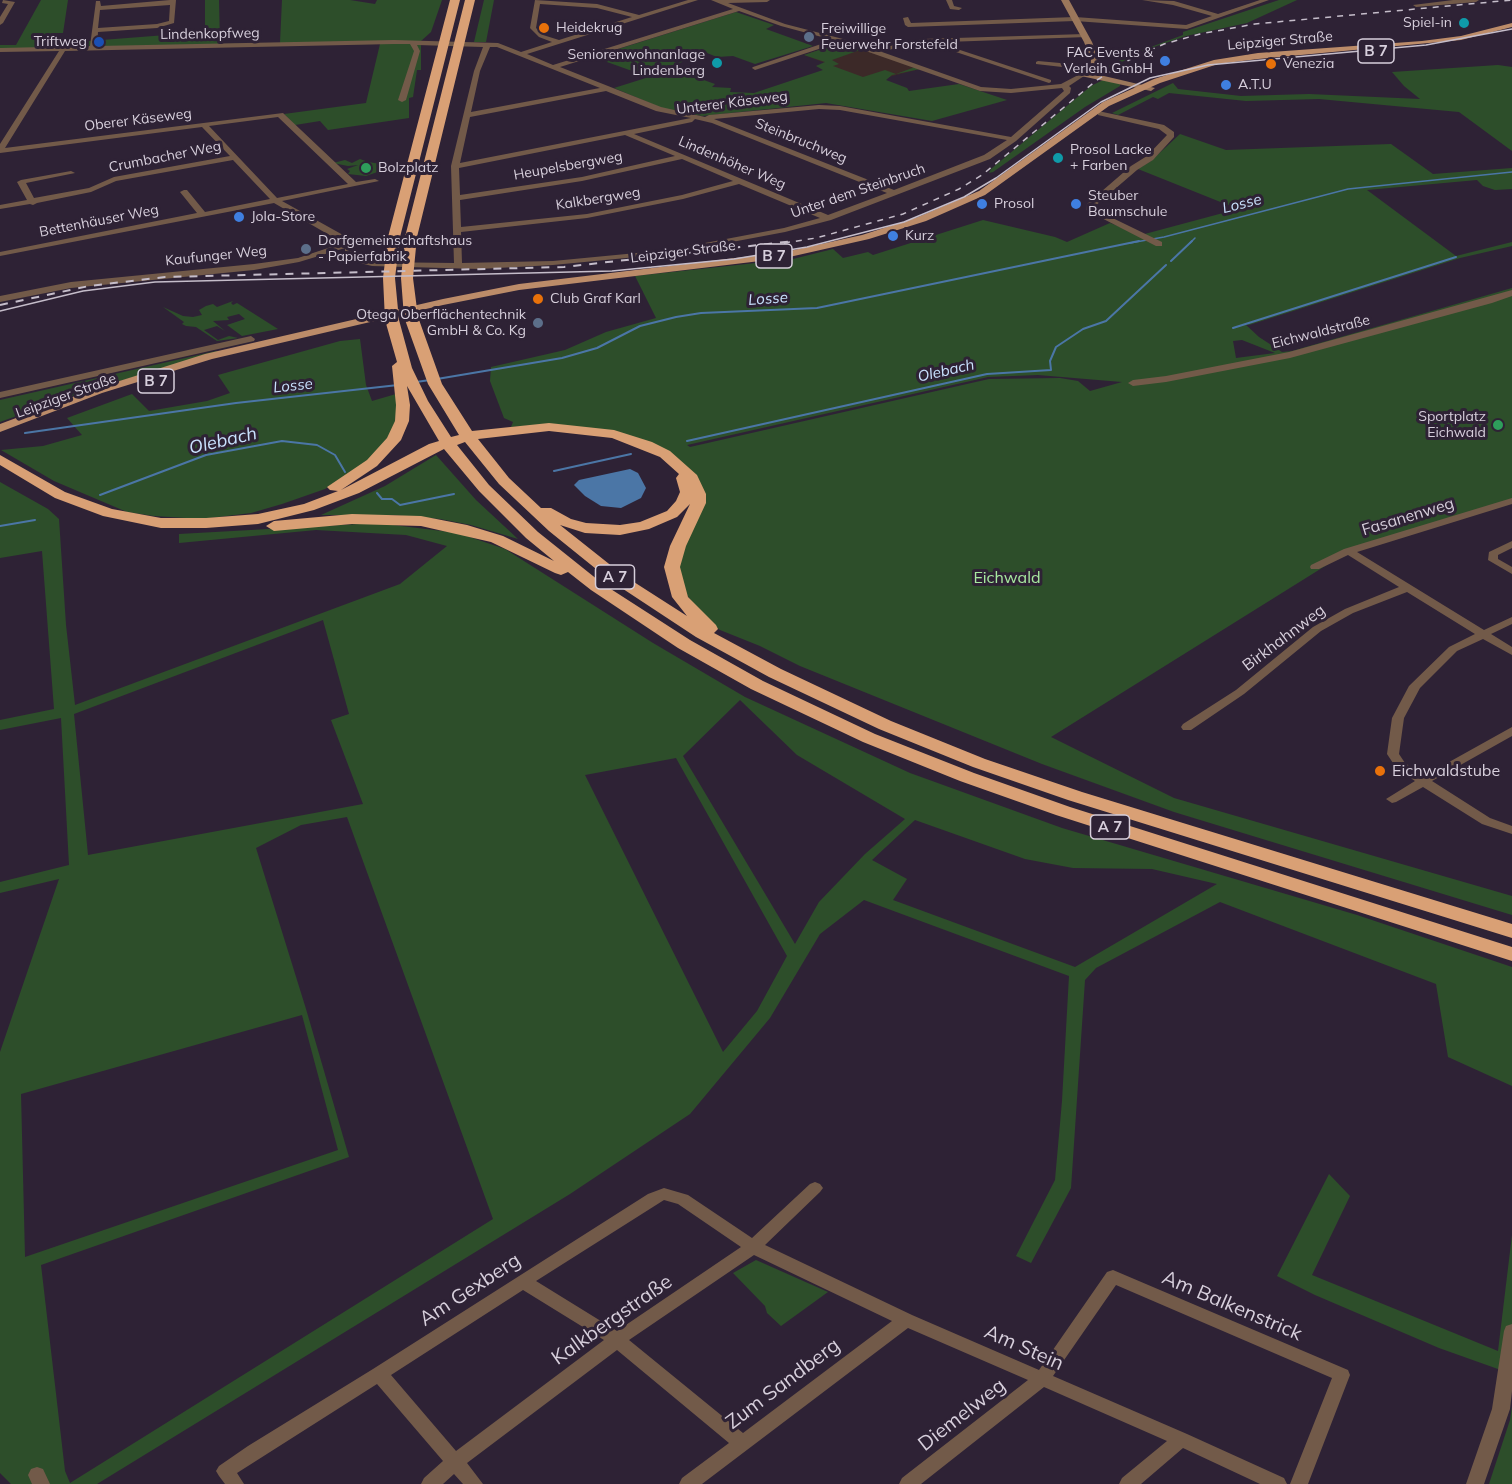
<!DOCTYPE html>
<meta charset="utf-8">
<style>
body{margin:0}
canvas{display:block;background:#2e2235}
</style>
<canvas width="1512" height="1484"></canvas>
<script>
const g = document.querySelector('canvas').getContext('2d');
g.lineJoin = 'round';
function fill(path, color) { g.fillStyle = color; g.fill(path, 'evenodd'); }
const shape = rows => new Path2D(rows.map(r => 'M' + r).join(''));
function strokePath(path, color, width, dash) { g.strokeStyle = color; g.lineWidth = width; g.lineCap = dash ? 'butt' : 'round'; g.setLineDash(dash || []); g.stroke(path); }
function drawText(font, color, halo, rows, align = 'center') {
  g.font = font + ' Mulish,sans-serif'; g.lineWidth = 6; g.setLineDash([]); g.textBaseline = 'middle'; g.strokeStyle = halo; g.fillStyle = color; for (const [text, x, y, turn = 0] of rows) {
    g.save(); g.translate(x, y); g.rotate((+turn || 0) * Math.PI / 180); g.textAlign = isNaN(turn) ? turn : align; if (halo) g.strokeText(text, 0, 0); g.fillText(text, 0, 0); g.restore();
  }
}
fill(shape([
 [843,42,920,69,865,83,816,66,825,63,804,55]
]), '#3c2928');
fill(shape([
 [41,0,68,0,63,33,51,33,49,42,89,41,205,32,205,0,219,0,220,44,280,43,282,0,350,0,375,4,377,0,442,0,431,32,421,41,421,70,417,70,413,97,409,98,409,118,328,130,320,121,295,125,284,114,366,103,380,44,0,49,0,45,16,45],
 [484,0,494,0,486,42,474,42],
 [1279,0,1297,0,1247,23,1186,36,1142,51,1109,69,1106,67,1132,54,1183,35,1183,32],
 [736,12,774,25,766,29,813,46,755,64,733,56,717,57,697,49,680,54,691,59,667,67,715,84,712,87,731,88,730,92,754,93,823,70,816,66,825,62,804,55,843,42,863,49,832,60,839,64,833,66,863,77,885,70,896,74,915,67,920,69,892,75,886,80,907,88,909,91,959,84,1007,100,932,121,826,103,702,116,664,109,614,88,649,77,593,57],
 [1498,65,1512,67,1512,151,1459,112,1319,99,1246,101,1169,93,1158,99,1153,97,1118,115,1112,113,1173,83,1178,89,1241,96,1309,94,1420,99,1404,86,1392,72],
 [1105,79,1120,84,1120,86,1085,107,993,172,989,173,991,169,1091,86],
 [1180,134,1226,150,1391,144,1433,174,1512,168,1512,189,1495,190,1483,186,1477,180,1367,190,1456,256,1512,242,1512,246,1460,258,1249,325,1245,324,1259,337,1282,352,1292,351,1512,288,1512,503,1346,553,1051,737,1174,798,1512,896,1512,915,1174,812,1042,764,800,666,760,646,720,630,706,620,683,590,678,567,700,489,641,440,535,425,511,427,513,422,504,418,490,381,491,367,565,350,606,332,656,318,635,276,793,259,833,249,843,258,868,252,873,255,983,220,1055,237,1067,242,1110,223,1141,235,1238,209,1138,169,1151,161],
 [1242,340,1275,353,1236,358,1233,341],
 [1038,375,1122,382,1090,391,1078,381,1060,378,989,379,690,447,687,445,988,377],
 [360,159,368,162,388,165,383,170,366,176,348,174,350,171,347,169,358,165,348,166,333,163,345,160,352,163],
 [233,301,231,303,233,305,237,303,278,329,242,336,227,325,245,319,239,314,227,317,229,320,213,321,225,331,217,326,204,330,218,340,229,336,238,338,217,341,196,327,186,326,182,324,184,322,163,307,183,316,193,317,202,315,199,310,206,306,213,304,217,307],
 [360,339,366,385,372,401,396,394,397,411,393,432,368,460,325,489,282,504,251,513,202,519,154,516,127,512,54,481,1,450,43,446,82,435,67,418,132,394,149,411,207,401,230,393,218,375,340,341],
 [216,351,220,351,77,394,0,422,0,400],
 [436,455,476,500,518,539,471,525,440,519,392,515,321,515,385,486],
 [0,482,48,509,59,519,66,625,75,705,400,584,447,546,406,535,316,530,179,543,179,534,377,523,458,533,505,549,653,643,745,697,910,773,1062,828,1357,915,1512,967,1512,1086,1448,1057,1436,984,1220,902,1096,968,1085,980,1071,1188,1031,1263,1016,1256,1055,1180,1062,1101,1069,976,864,900,820,934,770,1018,690,1114,570,1194,97,1484,11,1484,0,1473,0,1052,59,879,0,893,0,882,69,865,61,718,0,730,0,720,54,709,42,551,0,558],
 [323,620,349,714,331,720,363,804,88,855,74,714],
 [740,700,797,755,905,819,865,854,819,902,795,944,683,756],
 [676,758,787,956,757,1011,723,1052,585,775],
 [347,817,493,1219,70,1483,65,1471,41,1265,349,1157,306,1009,256,848,301,825],
 [915,820,1025,859,1073,868,1152,869,1217,884,1075,967,893,900,907,879,872,860],
 [302,1015,338,1150,25,1257,21,1094],
 [1329,1174,1350,1196,1312,1275,1498,1351,1512,1235,1512,1374,1439,1348,1315,1295,1277,1276],
 [756,1260,828,1292,781,1326,767,1313,765,1306,733,1273],
 [1512,1406,1512,1484,1489,1484,1510,1420]
]), '#2d4e2a');
fill(shape([
 [630,469,638,473,646,488,641,498,621,508,601,506,585,496,574,485,579,480]
]), '#4b76a6');
strokePath(shape([
 [1130,243,1164,237,1348,189,1512,172],
 [1190,243,1195,238]
]), '#4b76a6', 1.5);
strokePath(shape([
 [1171,261,1192,241],
 [1233,328,1456,257],
 [437,379,562,358,597,348,640,326,676,317,701,313,817,308,1139,241],
 [416,382,430,380],
 [25,433,236,403,398,385],
 [687,441,987,374,1051,370,1050,361,1056,347,1083,329,1106,321,1166,265],
 [554,471,631,454],
 [377,493,382,499,392,499,400,505,454,494],
 [100,495,206,455,282,441,317,445,335,455,345,472],
 [0,526,35,520]
]), '#4b76a6', 2);
fill(shape([
 [3,0,15,2,3,23,0,25,0,17,8,4,2,3,3,0],
 [170,0,176,0,174,23,157,28,98,32,97,46,394,40,498,43,521,52,552,42,539,37,530,28,535,0,597,4,639,15,688,0,698,0,527,54,553,65,733,9,711,0,770,0,767,2,728,3,785,24,843,39,876,50,898,43,923,39,1085,34,1088,36,1087,37,946,42,957,49,1051,80,1051,82,1049,83,953,51,939,42,899,47,882,52,981,87,1011,89,1061,84,1082,73,1087,74,1069,86,1071,88,1070,93,1016,141,990,159,831,220,785,232,668,254,553,265,479,269,372,266,352,261,345,252,345,248,299,262,254,270,71,288,0,302,0,296,71,282,254,264,298,258,343,243,274,203,0,256,0,252,197,213,180,192,184,190,187,190,205,212,270,199,233,160,116,181,91,192,37,203,33,205,30,204,0,209,0,205,27,200,17,182,21,180,71,171,75,173,26,183,34,198,89,188,114,177,230,156,202,127,0,153,0,144,59,51,0,52,0,48,90,46,96,1,100,1,101,6,170,0],
 [540,4,597,8,632,17,559,40,543,35,536,28,540,4],
 [170,5,169,21,157,24,98,28,100,10,170,5],
 [739,11,781,26,833,40,753,67,752,68,755,70,840,42,980,91,1011,93,1062,88,1064,91,1011,137,840,106,819,105,709,115,705,117,661,107,560,67,739,11],
 [394,44,410,44,414,51,398,100,402,102,406,100,420,51,417,45,483,47,474,71,451,166,454,263,372,262,358,257,353,252,353,244,343,235,282,201,379,181,375,179,356,182,283,113,5,148,65,51,394,44],
 [490,47,497,47,600,88,471,112,480,71,490,47],
 [606,91,656,111,691,118,460,163,470,117,606,91],
 [819,109,840,110,1007,140,984,155,894,190,714,119,819,109],
 [278,117,348,184,277,198,209,126,278,117],
 [695,119,712,123,887,193,828,215,634,134,692,122,695,119],
 [625,135,675,156,582,177,460,195,459,168,625,135],
 [682,159,733,181,682,195,587,214,461,227,460,200,582,181,682,159],
 [739,184,820,218,784,228,668,250,553,261,462,263,461,232,587,218,683,199,739,184],
 [946,0,952,0,954,6,962,8,959,10,950,9,946,0],
 [1142,0,1174,1,1218,14,1260,0,1269,0,1187,29,1075,21,908,27,905,25,903,18,908,17,911,23,1075,17,1186,25,1212,16,1173,5,1142,0],
 [1453,0,1479,0,1476,2,1416,7,1413,5,1453,0],
 [1038,61,1071,64,1074,66,1071,68,1036,64,1036,62,1038,61],
 [1098,111,1164,125,1174,132,1174,137,1153,160,1137,170,1094,207,1094,209,1162,242,1162,246,1156,246,1086,210,1087,204,1131,166,1147,156,1167,135,1159,129,1098,115,1098,111],
 [1512,290,1512,296,1492,303,1290,358,1166,382,1133,386,1128,383,1133,380,1166,376,1289,352,1512,290],
 [251,336,255,339,254,341,0,398,0,392,251,336],
 [1512,498,1512,504,1357,552,1484,630,1512,617,1512,624,1491,634,1512,647,1512,655,1483,639,1457,651,1420,688,1404,718,1399,754,1405,763,1424,776,1512,727,1512,736,1432,781,1490,818,1512,826,1512,834,1482,824,1423,787,1396,802,1392,803,1386,799,1415,781,1397,769,1387,754,1392,718,1409,686,1449,647,1475,634,1407,592,1353,613,1321,631,1244,694,1191,730,1183,730,1181,727,1183,724,1236,690,1313,627,1345,609,1399,587,1348,555,1319,569,1311,569,1310,567,1311,565,1344,549,1512,498],
 [1512,541,1512,548,1498,555,1498,559,1512,567,1512,574,1488,560,1489,552,1512,541],
 [815,1182,820,1184,823,1188,820,1192,765,1245,912,1315,1039,1370,1107,1272,1113,1270,1348,1370,1350,1375,1308,1484,1290,1484,1332,1378,1116,1285,1053,1376,1187,1434,1284,1478,1287,1484,1260,1484,1183,1448,1141,1484,1119,1484,1122,1478,1167,1441,1044,1387,921,1484,899,1484,902,1478,1028,1380,908,1328,702,1484,679,1484,682,1478,729,1443,617,1350,467,1463,483,1484,463,1484,454,1474,443,1484,421,1484,424,1478,443,1461,377,1384,237,1473,244,1484,225,1484,219,1476,216,1471,219,1466,248,1446,373,1369,648,1194,664,1188,688,1195,752,1238,810,1184,815,1182],
 [664,1200,678,1204,741,1247,617,1331,536,1281,664,1200],
 [754,1255,892,1321,743,1433,629,1340,754,1255],
 [523,1290,604,1340,456,1451,391,1375,523,1290],
 [1512,1324,1512,1391,1510,1409,1484,1484,1466,1484,1492,1409,1504,1331,1506,1326,1512,1324],
 [37,1467,43,1469,50,1484,32,1484,28,1475,31,1469,37,1467]
]), '#725a49');
fill(shape([
 [1061,0,1069,0,1092,42,1099,60,1097,72,1090,70,1091,60,1084,42,1061,0],
 [1081,67,1087,72,1155,88,1151,91,1081,76,1076,72,1081,67]
]), '#9b775b');
fill(shape([
 [1512,23,1512,27,1461,40,1258,59,1218,64,1160,83,1109,106,985,195,926,221,869,239,785,258,519,290,443,305,212,359,102,393,0,432,0,424,94,389,205,354,443,299,519,284,785,252,862,235,918,217,979,191,1103,102,1154,79,1214,60,1258,53,1422,41,1461,36,1512,23]
]), '#bc8c69');
fill(shape([
 [450,0,460,0,400,237,395,278,399,320,412,368,428,401,451,437,459,435,428,384,404,317,401,278,405,237,465,0,475,0,417,237,413,278,418,317,442,384,472,431,549,423,614,430,652,442,670,451,697,475,706,494,706,503,686,546,680,567,688,597,716,625,718,629,714,633,781,669,891,721,985,759,1082,792,1512,924,1512,938,1068,800,973,767,879,729,769,677,696,637,611,581,549,531,499,484,465,442,457,445,489,485,538,532,603,584,690,640,763,681,875,734,974,773,1070,807,1512,947,1512,961,1056,815,960,781,863,742,751,689,678,648,591,590,568,572,561,575,555,573,491,542,421,526,352,524,274,531,266,526,274,521,352,514,421,516,467,525,503,536,554,561,526,538,479,491,444,449,359,493,314,510,258,524,206,528,161,528,103,516,55,498,0,465,0,455,65,492,112,509,161,518,206,518,258,514,304,504,338,491,330,490,327,487,367,460,387,438,395,421,396,405,392,366,397,362,385,320,383,278,388,237,450,0],
 [407,386,439,441,429,444,341,490,377,466,401,440,409,421,410,405,407,386],
 [549,431,612,438,660,457,679,474,676,478,680,492,676,501,667,511,640,522,620,525,586,523,571,519,551,508,541,508,509,478,478,439,549,431],
 [690,504,670,546,664,567,672,597,687,616,623,575,560,525,585,533,620,535,649,529,677,517,690,504]
]), '#d9a075');
strokePath(shape([
 [0,311,83,291,155,282,612,271,734,259,807,247,904,222,964,197,996,178,1101,102,1150,78,1208,65,1426,45,1512,29]
]), '#c5bdca', 1.5);
strokePath(shape([
 [784,243,816,238,903,214,959,189,982,175,1097,80,1129,60,1164,44,1200,34,1255,24,1512,0]
]), '#c5bdca', 1.5, [6, 6]);
strokePath(shape([
 [0,305,89,286,165,277,564,267,794,241]
]), '#c5bdca', 2, [8, 8]);
for (const [x, y, r, color] of [
 [1464,23,6,"#0f9aa8"],
 [544,28,6,"#e8710a"],
 [809,37,6,"#5c6f8a"],
 [99,42,6,"#1a4fb4"],
 [1165,61,6,"#3f7fe0"],
 [717,63,6,"#0f9aa8"],
 [1271,64,6,"#e8710a"],
 [1226,85,6,"#3f7fe0"],
 [1058,158,6,"#0f9aa8"],
 [366,168,6,"#2e9e5b"],
 [982,204,6,"#3f7fe0"],
 [1076,204,6,"#3f7fe0"],
 [239,217,6,"#3f7fe0"],
 [893,236,6,"#3f7fe0"],
 [306,249,6,"#5c6f8a"],
 [538,299,6,"#e8710a"],
 [538,323,6,"#5c6f8a"],
 [1498,425,6,"#2e9e5b"],
 [1380,771,6,"#e8710a"]
]) { const dot = new Path2D(); dot.arc(x, y, r, 0, 2 * Math.PI); g.fillStyle = color; g.fill(dot); strokePath(dot, '#2e2235', 2); }
drawText('14px', '#d7cfdc', '#2e2235', [
 ["Spiel-in",1452,23,"right"],
 ["Heidekrug",556,28],
 ["Freiwillige",821,29],
 ["Feuerwehr Forstefeld",821,45],
 ["Triftweg",87,42,"right"],
 ["FAC Events &",1153,53,"right"],
 ["Verleih GmbH",1153,69,"right"],
 ["Seniorenwohnanlage",705,55,"right"],
 ["Lindenberg",705,71,"right"],
 ["Venezia",1283,64],
 ["A.T.U",1238,85],
 ["Prosol Lacke",1070,150],
 ["+ Farben",1070,166],
 ["Bolzplatz",378,168],
 ["Steuber",1088,196],
 ["Baumschule",1088,212],
 ["Prosol",994,204],
 ["Jola-Store",251,217],
 ["Kurz",905,236],
 ["Dorfgemeinschaftshaus",318,241],
 ["- Papierfabrik",318,257],
 ["Club Graf Karl",550,299],
 ["Otega Oberflächentechnik",526,315,"right"],
 ["GmbH & Co. Kg",526,331,"right"],
 ["Sportplatz",1486,417,"right"],
 ["Eichwald",1486,433,"right"]
], 'left');
drawText('14px', '#d7cfdc', '#2e2235', [
 ["Lindenkopfweg",210,34,-1],
 ["Leipziger Straße",1280,41,-5],
 ["Unterer Käseweg",732,103,-7],
 ["Oberer Käseweg",138,120,-7],
 ["Steinbruchweg",801,141,22],
 ["Crumbacher Weg",165,157,-11],
 ["Lindenhöher Weg",732,163,23],
 ["Heupelsbergweg",568,166,-10],
 ["Unter dem Steinbruch",858,191,-19],
 ["Kalkbergweg",598,199,-9],
 ["Bettenhäuser Weg",99,221,-11],
 ["Leipziger Straße",683,252,-7],
 ["Kaufunger Weg",216,256,-6],
 ["Eichwaldstraße",1321,332,-14],
 ["Leipziger Straße",66,396,-20]
]);
for (const [x, y, w] of [
 [1376,51,36],
 [774,256,36],
 [156,381,36],
 [615,577,39],
 [1110,827,39]
]) { const box = new Path2D(); box.roundRect(x - w / 2, y - 12, w, 24, 4.5); g.fillStyle = '#2e2235'; g.fill(box); strokePath(box, '#d7cfdc', 1.5); }
drawText('bold 15px', '#d7cfdc', null, [
 ["B 7",1376,51],
 ["B 7",774,256],
 ["B 7",156,381],
 ["A 7",615,577],
 ["A 7",1110,827]
]);
drawText('italic 15px', '#c9e2fe', '#2e2235', [
 ["Losse",1242,204,-14],
 ["Losse",768,299,-4],
 ["Olebach",946,371,-13],
 ["Losse",293,386,-6]
]);
drawText('16px', '#d7cfdc', '#2e2235', [
 ["Fasanenweg",1408,517,-17],
 ["Birkhahnweg",1284,638,-37]
]);
drawText('16px', '#a8e9a0', '#2e2235', [
 ["Eichwald",1007,578]
]);
drawText('16px', '#d7cfdc', '#2e2235', [
 ["Eichwaldstube",1392,771]
], 'left');
drawText('italic 18px', '#c9e2fe', '#2e2235', [
 ["Olebach",223,441,-13]
]);
drawText('20px', '#d7cfdc', '#2e2235', [
 ["Am Gexberg",470,1290,-33],
 ["Am Balkenstrick",1232,1306,23],
 ["Kalkbergstraße",612,1320,-35],
 ["Am Stein",1024,1348,24],
 ["Zum Sandberg",783,1384,-37],
 ["Diemelweg",962,1415,-38]
]);
</script>
